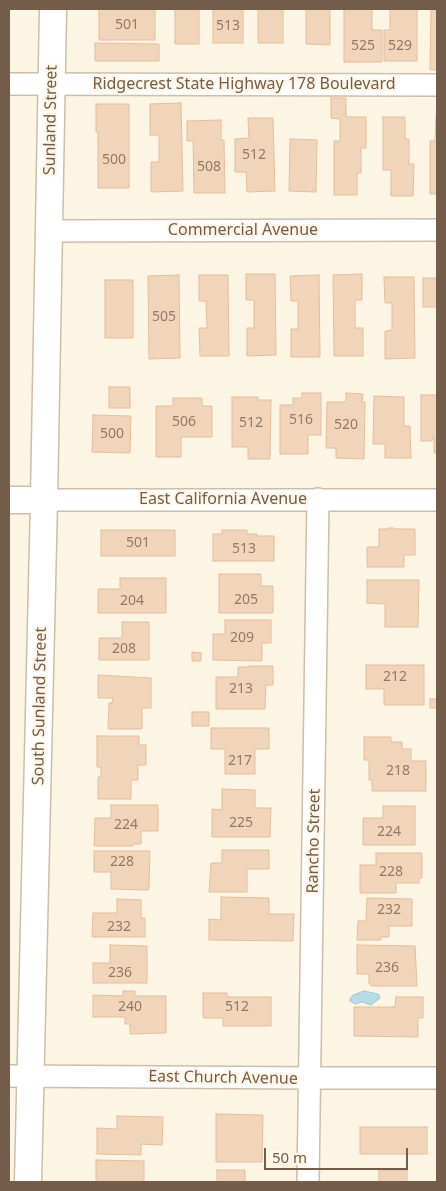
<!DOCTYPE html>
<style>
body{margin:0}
#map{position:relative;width:446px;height:1191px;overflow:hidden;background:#fcf5e4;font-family:"Noto Sans",sans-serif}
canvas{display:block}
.frame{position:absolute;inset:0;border:10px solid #745c4a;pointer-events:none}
.scale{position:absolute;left:264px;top:1148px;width:144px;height:22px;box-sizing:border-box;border:2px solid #745c4a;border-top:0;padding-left:6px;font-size:15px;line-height:18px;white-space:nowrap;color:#745c4a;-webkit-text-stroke:4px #fff8ea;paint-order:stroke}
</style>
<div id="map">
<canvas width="446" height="1191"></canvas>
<div class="frame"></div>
<div class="scale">50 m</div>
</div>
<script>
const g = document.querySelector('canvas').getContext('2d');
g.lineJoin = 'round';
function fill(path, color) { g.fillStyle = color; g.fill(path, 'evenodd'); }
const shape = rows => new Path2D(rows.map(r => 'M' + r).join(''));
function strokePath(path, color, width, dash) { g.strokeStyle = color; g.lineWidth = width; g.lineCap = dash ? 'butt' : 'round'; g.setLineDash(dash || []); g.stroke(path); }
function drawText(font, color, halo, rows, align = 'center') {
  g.font = font + ' "Noto Sans",sans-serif'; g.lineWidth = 4.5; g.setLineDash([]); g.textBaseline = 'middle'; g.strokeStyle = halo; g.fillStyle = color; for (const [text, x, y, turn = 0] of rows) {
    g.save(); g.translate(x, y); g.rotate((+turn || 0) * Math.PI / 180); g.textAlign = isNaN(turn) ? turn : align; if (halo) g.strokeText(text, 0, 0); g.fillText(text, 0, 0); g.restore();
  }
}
const water = shape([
 [364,991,378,994,380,996,379,999,371,1005,362,1002,355,1004,350,1001,350,999,353,995,364,991]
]);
fill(water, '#b8dbe5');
strokePath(water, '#9fc9d7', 1);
const building = shape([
 [99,9,155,9,155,40,99,40,99,9],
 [175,9,199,9,199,44,175,44,175,9],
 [213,9,243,9,243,43,213,43,213,9],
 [258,9,283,9,283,43,258,43,258,9],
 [306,9,330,9,330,45,306,44,306,9],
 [344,9,372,9,372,30,382,30,382,62,344,62,344,9],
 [390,9,417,9,417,61,384,61,384,30,390,30,390,9],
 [431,9,437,9,437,70,430,70,431,9],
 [95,43,159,44,159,61,95,61,95,43],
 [331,98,346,98,346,117,366,117,366,148,361,148,361,173,357,173,357,195,334,195,334,141,340,141,340,119,331,118,331,98],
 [181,103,183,191,151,192,151,162,159,162,159,135,150,135,150,104,181,103],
 [96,104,129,104,129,188,98,188,98,132,96,132,96,104],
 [436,116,437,116,437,194,430,194,430,141,435,141,436,116],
 [383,117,405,117,405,139,409,139,409,164,414,164,413,196,391,196,391,170,383,170,383,117],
 [248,118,273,118,275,191,247,192,246,172,235,172,235,139,249,138,248,118],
 [221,120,221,140,224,140,225,193,194,193,193,141,187,141,187,121,221,120],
 [290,139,317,140,316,192,289,191,290,139],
 [246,274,275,274,276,355,247,356,247,328,254,328,254,300,246,300,246,274],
 [362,274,362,300,355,300,355,328,363,328,363,356,334,356,333,275,362,274],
 [179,275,180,358,149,359,148,276,179,275],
 [199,275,228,275,229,356,200,356,199,328,207,328,206,301,199,301,199,275],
 [319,275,320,357,291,357,291,329,298,329,298,301,291,301,290,276,319,275],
 [384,277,414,277,415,358,385,359,385,331,392,330,392,303,385,303,384,277],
 [423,278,437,278,437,314,437,307,423,307,423,278],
 [105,280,133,280,133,338,105,338,105,280],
 [109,387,130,387,130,408,109,408,109,387],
 [302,393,321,393,321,435,308,435,308,454,280,454,280,405,293,405,293,398,302,398,302,393],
 [346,393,363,394,362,402,365,402,364,459,336,458,336,448,326,448,327,402,346,402,346,393],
 [421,395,437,395,437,453,434,453,434,437,433,437,432,441,421,441,421,395],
 [374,396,404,397,404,426,410,426,411,458,385,458,385,444,373,444,374,396],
 [232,397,258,397,258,400,271,400,270,459,248,459,248,447,232,447,232,397],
 [173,398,202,398,202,406,212,406,212,437,181,437,181,457,156,457,156,406,173,406,173,398],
 [93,415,131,416,130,453,92,452,93,415],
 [389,528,394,528,394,529,415,529,415,555,404,555,404,567,367,567,367,547,379,547,379,529,389,529,389,528],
 [101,530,175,530,175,556,101,556,101,530],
 [222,530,247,530,247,534,257,534,257,536,274,536,274,561,213,561,213,534,222,534,222,530],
 [219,574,261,574,261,586,273,586,273,613,219,613,219,574],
 [120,578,166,578,166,613,98,613,98,589,120,589,120,578],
 [367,580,419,580,418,627,385,627,385,604,367,603,367,580],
 [225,620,271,620,271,643,262,643,262,661,213,660,213,634,225,634,225,620],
 [122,622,149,622,149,660,99,660,99,638,122,638,122,622],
 [192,652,201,653,201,661,192,661,192,652],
 [366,665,424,665,424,705,384,705,384,689,366,689,366,665],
 [249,666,273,666,273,685,266,685,265,709,216,709,216,677,238,677,238,667,249,667,249,666],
 [98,675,151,678,151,708,142,708,142,729,108,729,109,703,112,703,113,698,98,698,98,675],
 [430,699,437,699,437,708,430,708,430,699],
 [192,712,209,712,209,726,192,726,192,712],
 [211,728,269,728,269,749,255,749,255,774,225,774,225,749,211,749,211,728],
 [97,736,139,736,139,745,146,745,146,765,138,765,138,780,131,780,131,799,98,799,98,777,101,777,101,767,97,767,97,736],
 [364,737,391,737,391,742,402,742,402,749,411,749,411,761,426,761,426,791,372,791,372,780,369,780,369,760,364,760,364,737],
 [222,789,255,790,255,808,271,808,270,837,212,837,212,809,222,810,222,789],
 [111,805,158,805,158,831,141,831,141,844,133,844,133,846,94,846,95,818,111,818,111,805],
 [383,806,415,806,415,845,363,845,363,818,383,818,383,806],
 [222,850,269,850,269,869,247,869,247,892,209,892,211,863,222,863,222,850],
 [94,851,150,851,149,890,111,889,111,872,94,872,94,851],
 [376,853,422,853,422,878,419,878,419,883,396,883,396,893,360,893,360,865,376,865,376,853],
 [221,897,269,898,269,914,294,914,293,941,209,940,209,919,221,920,221,897],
 [367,898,412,899,412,926,389,926,389,937,381,937,381,940,357,940,358,921,366,921,367,898],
 [117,899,141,900,141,918,145,918,145,937,92,937,93,913,117,913,117,899],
 [110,945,147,946,147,983,93,983,93,963,110,963,110,945],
 [357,945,415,946,417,986,371,986,371,984,369,984,369,974,357,974,357,945],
 [123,991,135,991,135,996,166,996,166,1033,130,1034,130,1024,125,1024,125,1017,93,1017,93,995,123,996,123,991],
 [203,993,227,993,227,997,271,997,271,1026,223,1026,223,1018,203,1018,203,993],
 [396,997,423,997,423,1018,418,1018,418,1037,354,1036,354,1007,395,1007,396,997],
 [216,1114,263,1115,262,1162,216,1162,216,1114],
 [117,1116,163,1117,162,1145,141,1144,141,1155,97,1154,97,1128,117,1129,117,1116],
 [360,1127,427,1127,427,1154,360,1154,360,1127],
 [96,1160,144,1161,144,1182,96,1182,96,1160],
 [217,1170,245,1170,245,1182,217,1182,217,1170],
 [379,1170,407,1170,407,1182,379,1182,379,1170]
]);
fill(building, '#f1d5bb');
strokePath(building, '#e4bd9c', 1);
const minor = shape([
 [9,84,437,85],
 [49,231,437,230],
 [44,500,437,500],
 [9,1076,311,1078,437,1078],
 [308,1182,318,499]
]);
const tertiary = shape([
 [9,500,44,500],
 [28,1182,44,500,53,9]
]);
strokePath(minor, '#cdbdaa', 24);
strokePath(tertiary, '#cdbdaa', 29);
strokePath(minor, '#fff', 21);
strokePath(tertiary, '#fff', 26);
drawText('14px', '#937a66', null, [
 ["501",127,25],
 ["513",228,26],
 ["525",363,46],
 ["529",400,46],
 ["512",254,155],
 ["500",114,160],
 ["508",209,167],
 ["505",164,317],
 ["516",301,420],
 ["506",184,422],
 ["512",251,423],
 ["520",346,425],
 ["500",112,434],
 ["501",138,543],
 ["513",244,549],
 ["205",246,600],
 ["204",132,601],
 ["209",242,638],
 ["208",124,649],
 ["212",395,677],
 ["213",241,689],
 ["217",240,761],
 ["218",398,771],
 ["225",241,823],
 ["224",126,825],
 ["224",389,832],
 ["228",122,862],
 ["228",391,872],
 ["232",389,910],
 ["232",119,927],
 ["236",387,968],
 ["236",120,973],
 ["240",130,1007],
 ["512",237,1007]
]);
drawText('16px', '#745c4a', '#fff8ea', [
 ["Ridgecrest State Highway 178 Boulevard",244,84],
 ["Sunland Street",51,120,-89],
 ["Commercial Avenue",243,230],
 ["East California Avenue",223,499],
 ["South Sunland Street",40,706,-89],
 ["Rancho Street",314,841,-89],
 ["East Church Avenue",223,1078,1]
]);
</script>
